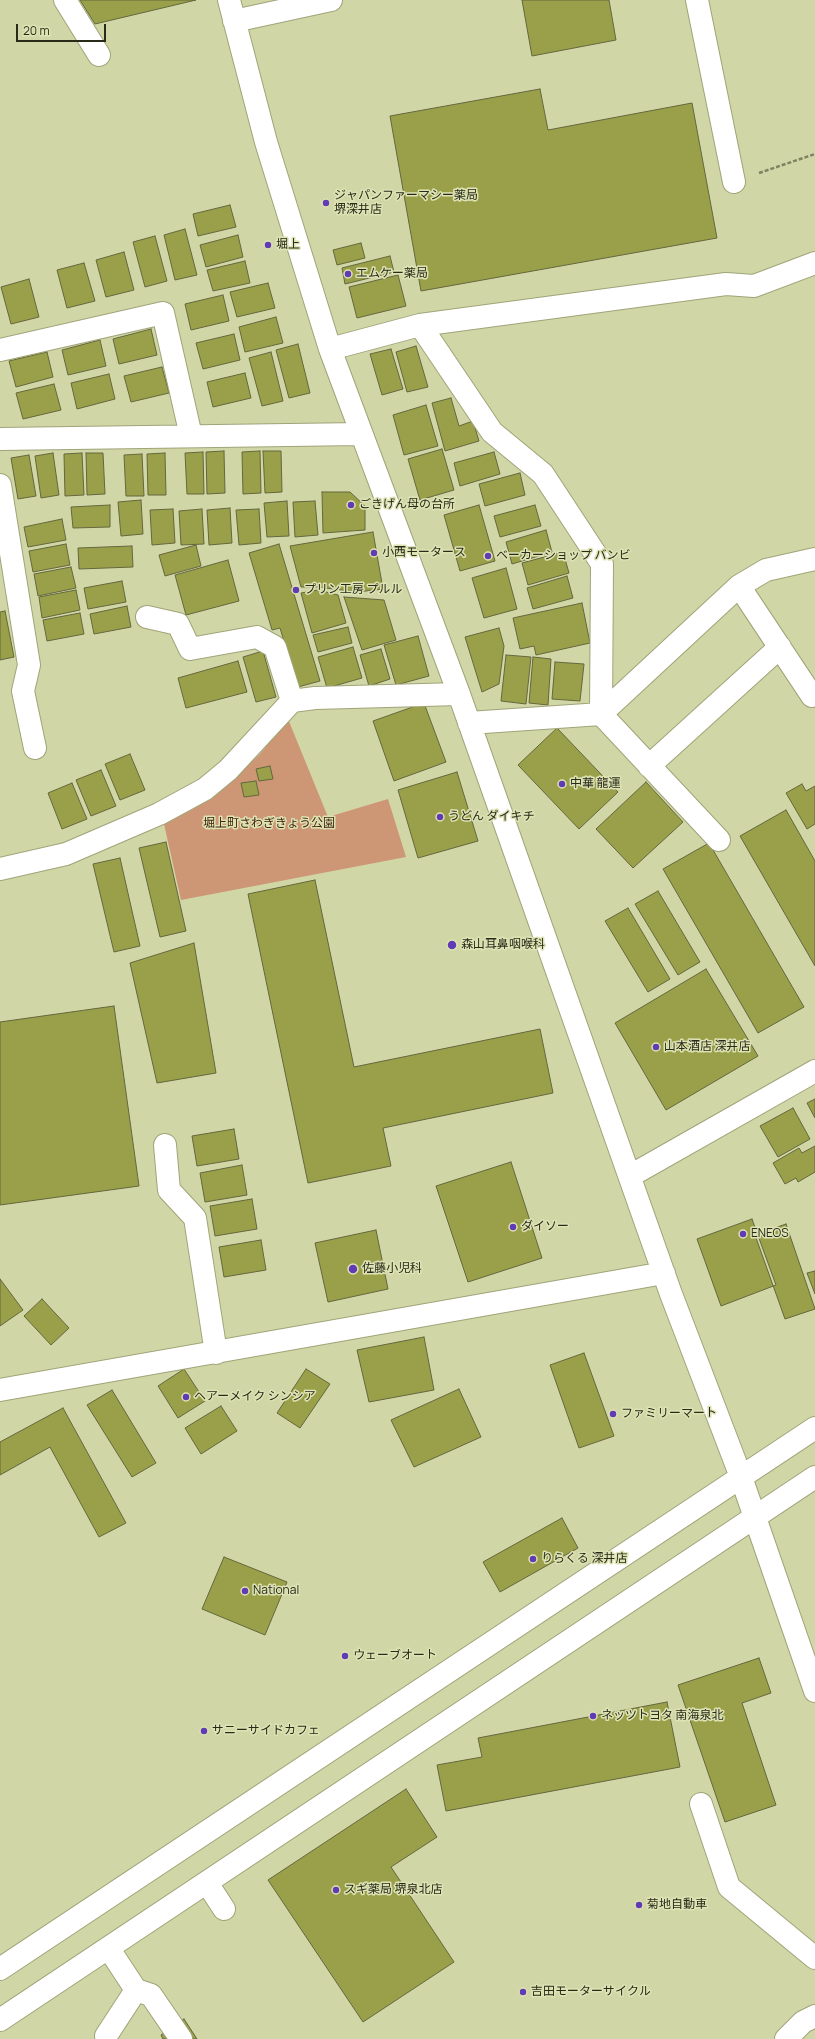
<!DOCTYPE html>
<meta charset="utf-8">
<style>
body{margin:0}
#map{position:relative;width:815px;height:2039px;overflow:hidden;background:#d1d6a7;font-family:Manrope,sans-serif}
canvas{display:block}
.scale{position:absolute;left:16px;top:24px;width:90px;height:18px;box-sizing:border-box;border:2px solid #292b19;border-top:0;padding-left:5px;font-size:12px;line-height:14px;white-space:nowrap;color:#292b19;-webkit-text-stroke:3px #dee3b4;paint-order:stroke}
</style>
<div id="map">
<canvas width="815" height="2039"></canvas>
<div class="scale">20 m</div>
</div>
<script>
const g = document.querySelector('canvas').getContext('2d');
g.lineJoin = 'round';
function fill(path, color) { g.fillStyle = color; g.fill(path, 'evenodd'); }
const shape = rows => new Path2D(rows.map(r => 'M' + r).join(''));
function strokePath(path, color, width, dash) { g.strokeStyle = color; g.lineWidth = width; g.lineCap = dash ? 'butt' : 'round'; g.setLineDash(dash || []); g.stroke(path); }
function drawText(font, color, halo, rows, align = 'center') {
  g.font = font + ' Manrope,"Noto Sans JP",sans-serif'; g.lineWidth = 3; g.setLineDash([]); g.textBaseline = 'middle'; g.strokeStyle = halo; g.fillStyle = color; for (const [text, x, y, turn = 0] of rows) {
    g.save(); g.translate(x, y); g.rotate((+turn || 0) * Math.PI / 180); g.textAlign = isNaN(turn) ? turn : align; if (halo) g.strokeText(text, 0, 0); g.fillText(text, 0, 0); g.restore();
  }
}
fill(shape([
 [288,719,328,817,388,799,406,857,181,900,164,824,193,809,232,780,260,754]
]), '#cd9674');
const building = shape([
 [80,0,196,0,95,24,80,0],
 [522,0,609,0,616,40,532,56,522,0],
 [540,89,548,130,692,103,717,238,421,291,390,116,540,89],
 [230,205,236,227,198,236,193,214,230,205],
 [185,229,197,275,175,280,164,235,185,229],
 [238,235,243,257,206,267,200,245,238,235],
 [155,236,167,281,145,287,133,242,155,236],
 [361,243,365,258,337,265,333,250,361,243],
 [124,252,134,290,106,297,96,260,124,252],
 [390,256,394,272,345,284,342,268,390,256],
 [245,261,250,283,213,291,207,270,245,261],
 [84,263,95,301,67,308,57,270,84,263],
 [398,275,406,306,357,318,349,287,398,275],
 [29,279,39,317,11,324,1,287,29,279],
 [268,283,275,308,237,317,230,292,268,283],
 [223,295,229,321,191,330,185,304,223,295],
 [276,317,283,343,245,352,239,327,276,317],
 [151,329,157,355,119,364,113,339,151,329],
 [234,334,240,360,203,369,196,343,234,334],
 [100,340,106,366,68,375,62,350,100,340],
 [298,344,310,393,289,398,276,350,298,344],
 [416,346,428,387,407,392,396,352,416,346],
 [391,349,403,389,382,395,370,354,391,349],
 [47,352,53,377,16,387,9,361,47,352],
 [271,352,283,401,262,406,249,358,271,352],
 [162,367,169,393,131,402,124,376,162,367],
 [245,373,251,398,213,407,207,382,245,373],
 [109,374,115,399,77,409,71,383,109,374],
 [54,384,61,410,23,419,16,393,54,384],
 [451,398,459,426,473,421,479,441,445,451,432,403,451,398],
 [426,405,438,446,404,455,393,415,426,405],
 [442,449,454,490,420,500,408,459,442,449],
 [224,451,225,493,207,494,206,452,224,451],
 [260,451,261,493,243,494,242,452,260,451],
 [263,451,281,451,282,492,265,493,263,451],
 [203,452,204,494,187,494,185,453,203,452],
 [494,452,500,474,460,486,454,463,494,452],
 [53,453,59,495,41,498,35,456,53,453],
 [82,453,84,495,65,496,64,454,82,453],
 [86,453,103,453,105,494,87,495,86,453],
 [165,453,166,495,148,495,147,454,165,453],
 [142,454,144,496,126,496,124,455,142,454],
 [29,455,36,496,18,499,11,458,29,455],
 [520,473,525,495,485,506,479,484,520,473],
 [322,492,350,492,365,506,365,530,323,533,322,492],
 [141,500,143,534,121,536,118,502,141,500],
 [287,501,289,536,267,537,264,503,287,501],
 [315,501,318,535,295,537,293,502,315,501],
 [110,505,110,527,73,528,71,507,110,505],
 [479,505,495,561,460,571,444,515,479,505],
 [535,505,541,526,500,537,494,516,535,505],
 [230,508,232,543,209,545,207,510,230,508],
 [173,509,175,543,152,545,150,510,173,509],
 [202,509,204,544,181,545,179,511,202,509],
 [259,509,261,543,239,545,236,510,259,509],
 [62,519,66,540,28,547,24,527,62,519],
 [546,530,552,552,512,564,506,542,546,530],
 [373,532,383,589,357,592,318,587,301,587,290,546,373,532],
 [66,544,70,565,33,572,29,551,66,544],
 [279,544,320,681,298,687,280,628,272,630,249,553,279,544],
 [196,545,201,566,165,576,159,555,196,545],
 [132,546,133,567,79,569,78,548,132,546],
 [563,552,569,573,528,585,522,563,563,552],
 [228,560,239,601,186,615,175,575,228,560],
 [71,567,76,588,38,596,34,574,71,567],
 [506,568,517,609,484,618,472,578,506,568],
 [567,576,573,598,533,609,527,588,567,576],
 [122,581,126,602,88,609,84,588,122,581],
 [76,590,80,610,42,618,39,597,76,590],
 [318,590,338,595,346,623,312,633,301,593,318,590],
 [344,597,384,600,396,640,362,650,344,597],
 [582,603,590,643,536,655,534,646,520,649,513,618,582,603],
 [127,606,131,627,94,634,90,614,127,606],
 [5,611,14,657,0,660,0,612,5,611],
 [80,613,84,634,47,641,43,620,80,613],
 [348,627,352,643,318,652,313,635,348,627],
 [499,628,504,646,499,684,482,692,465,637,499,628],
 [418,636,429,676,396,685,384,645,418,636],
 [353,647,362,678,327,688,318,657,353,647],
 [381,649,390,679,369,686,360,655,381,649],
 [263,651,276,697,256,702,243,657,263,651],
 [506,655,531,657,526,704,501,701,506,655],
 [533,657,551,659,548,705,529,703,533,657],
 [238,661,247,692,186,708,178,678,238,661],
 [555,662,584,664,580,701,552,699,555,662],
 [424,703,446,762,394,781,373,721,424,703],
 [557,728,618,792,579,829,518,765,557,728],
 [130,754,145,790,120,800,105,764,130,754],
 [270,766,273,779,259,781,256,769,270,766],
 [101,770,116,806,91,816,76,780,101,770],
 [457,772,478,841,418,858,398,790,457,772],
 [256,781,259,795,244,797,241,783,256,781],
 [646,782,683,822,633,868,596,829,646,782],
 [72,783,87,819,62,829,48,793,72,783],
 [802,784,806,791,815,786,815,824,807,829,786,793,802,784],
 [786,810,815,861,815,966,740,836,786,810],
 [166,842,186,931,160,937,139,848,166,842],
 [709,843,804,1007,758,1033,663,869,709,843],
 [120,858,140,946,114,952,93,864,120,858],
 [315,880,354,1067,540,1029,553,1093,383,1128,391,1166,308,1183,248,894,315,880],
 [658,891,700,962,678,975,635,904,658,891],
 [628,908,670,979,648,992,605,921,628,908],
 [194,943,216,1073,157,1083,130,963,194,943],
 [706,969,758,1056,666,1110,615,1023,706,969],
 [114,1006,139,1186,0,1205,0,1022,114,1006],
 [815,1099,815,1118,807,1103,815,1099],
 [793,1108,810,1139,778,1157,760,1126,793,1108],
 [234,1129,239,1159,197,1166,192,1136,234,1129],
 [815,1146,815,1172,798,1182,796,1178,785,1184,773,1163,799,1148,802,1153,815,1146],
 [511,1162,542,1258,468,1282,436,1186,511,1162],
 [242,1165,247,1195,205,1202,200,1173,242,1165],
 [252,1199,257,1229,215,1236,210,1206,252,1199],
 [752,1219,776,1285,721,1306,697,1239,752,1219],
 [786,1224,815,1309,785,1319,755,1235,786,1224],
 [376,1230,388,1289,328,1302,315,1243,376,1230],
 [261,1240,266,1270,224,1277,219,1247,261,1240],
 [815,1271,815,1294,807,1273,815,1271],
 [0,1279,23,1310,0,1326,0,1279],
 [42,1299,69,1328,51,1345,24,1316,42,1299],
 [424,1337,434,1390,369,1402,357,1350,424,1337],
 [584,1353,614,1436,579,1448,550,1365,584,1353],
 [184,1369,205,1401,178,1418,158,1386,184,1369],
 [306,1369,330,1384,300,1428,277,1413,306,1369],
 [459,1389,481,1437,414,1467,391,1420,459,1389],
 [112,1390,156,1463,132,1477,87,1405,112,1390],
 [221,1406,237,1431,201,1454,185,1428,221,1406],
 [63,1408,126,1523,99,1537,50,1447,0,1475,0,1442,63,1408],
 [562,1518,578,1548,500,1592,483,1562,562,1518],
 [224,1557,287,1582,265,1635,202,1609,224,1557],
 [759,1658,771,1693,742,1703,776,1805,725,1822,678,1685,759,1658],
 [667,1702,680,1767,446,1811,437,1765,482,1757,478,1738,667,1702],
 [406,1789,437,1837,391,1867,454,1962,363,2022,268,1880,406,1789],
 [184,2019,197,2039,163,2039,161,2035,184,2019]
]);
fill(building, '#9aa049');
strokePath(building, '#63673d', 1);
const minor = shape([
 [65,0,99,55],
 [229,0,266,142,330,349,459,694,671,1294,741,1477,815,1691],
 [697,0,734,182],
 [234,21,331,0],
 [420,325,492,432,543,474,602,564,601,714,719,840],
 [330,349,420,325,726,284,754,286,815,263],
 [0,350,163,313,191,436],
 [0,439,361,434],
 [0,485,29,665,23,691,35,748],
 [739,586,812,696,815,694],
 [147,617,178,624,190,649,257,637,275,647,292,701],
 [469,723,601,714,739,586,766,570,815,559],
 [649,766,780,647],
 [0,869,66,854,159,814,205,789,228,770,292,701,315,698,459,694],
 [165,1145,169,1190,195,1218,216,1353],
 [630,1176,815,1071],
 [0,1390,664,1273],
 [701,1804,729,1887,815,1958],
 [207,1883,224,1909],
 [0,1969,815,1428],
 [136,1990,151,1995,181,2039],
 [0,2020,815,1477],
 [106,2036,136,1990,109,1949],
 [786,2039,803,2022,815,2016]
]);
strokePath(minor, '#a0a478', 24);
strokePath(shape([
 [759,173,815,154]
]), '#7f8261', 2.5, [4, 2]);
strokePath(minor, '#fff', 22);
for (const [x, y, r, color] of [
 [326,203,4,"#613bb3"],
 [268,245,4,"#613bb3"],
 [348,274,4,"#613bb3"],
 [351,505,4,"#613bb3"],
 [374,553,4,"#613bb3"],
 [488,556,4,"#613bb3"],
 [296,590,4,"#613bb3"],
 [562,784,4,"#613bb3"],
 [440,817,4,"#613bb3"],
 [452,945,5,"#613bb3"],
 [656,1047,4,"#613bb3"],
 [513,1227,4,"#613bb3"],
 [743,1234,4,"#613bb3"],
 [353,1269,5,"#613bb3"],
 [186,1397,4,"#613bb3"],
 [613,1414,4,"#613bb3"],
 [533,1559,4,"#613bb3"],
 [245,1591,4,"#613bb3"],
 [345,1656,4,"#613bb3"],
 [593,1716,4,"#613bb3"],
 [204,1731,4,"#613bb3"],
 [336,1890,4,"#613bb3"],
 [639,1905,4,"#613bb3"],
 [523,1992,4,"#613bb3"]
]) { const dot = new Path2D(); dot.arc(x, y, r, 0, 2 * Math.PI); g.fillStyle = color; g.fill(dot); strokePath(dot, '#dee3b4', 1.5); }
drawText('12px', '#292b19', '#dee3b4', [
 ["ジャパンファーマシー薬局",334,196],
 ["堺深井店",334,210],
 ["堀上",276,245],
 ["エムケー薬局",356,274],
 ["ごきげん母の台所",359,505],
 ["小西モータース",382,553],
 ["ベーカーショップ バンビ",496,556],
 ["プリン工房 プルル",304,590],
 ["中華 龍運",570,784],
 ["うどん ダイキチ",448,817],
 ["森山耳鼻咽喉科",461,945],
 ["山本酒店 深井店",664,1047],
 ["ダイソー",521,1227],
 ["ENEOS",751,1234],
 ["佐藤小児科",362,1269],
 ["ヘアーメイク シンシア",194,1397],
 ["ファミリーマート",621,1414],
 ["りらくる 深井店",541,1559],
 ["National",253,1591],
 ["ウェーブオート",353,1656],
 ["ネッツトヨタ 南海泉北",601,1716],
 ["サニーサイドカフェ",212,1731],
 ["スギ薬局 堺泉北店",344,1890],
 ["菊地自動車",647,1905],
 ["吉田モーターサイクル",531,1992]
], 'left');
drawText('12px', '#42240f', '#dee3b4', [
 ["堀上町さわぎきょう公園",269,824]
]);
</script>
